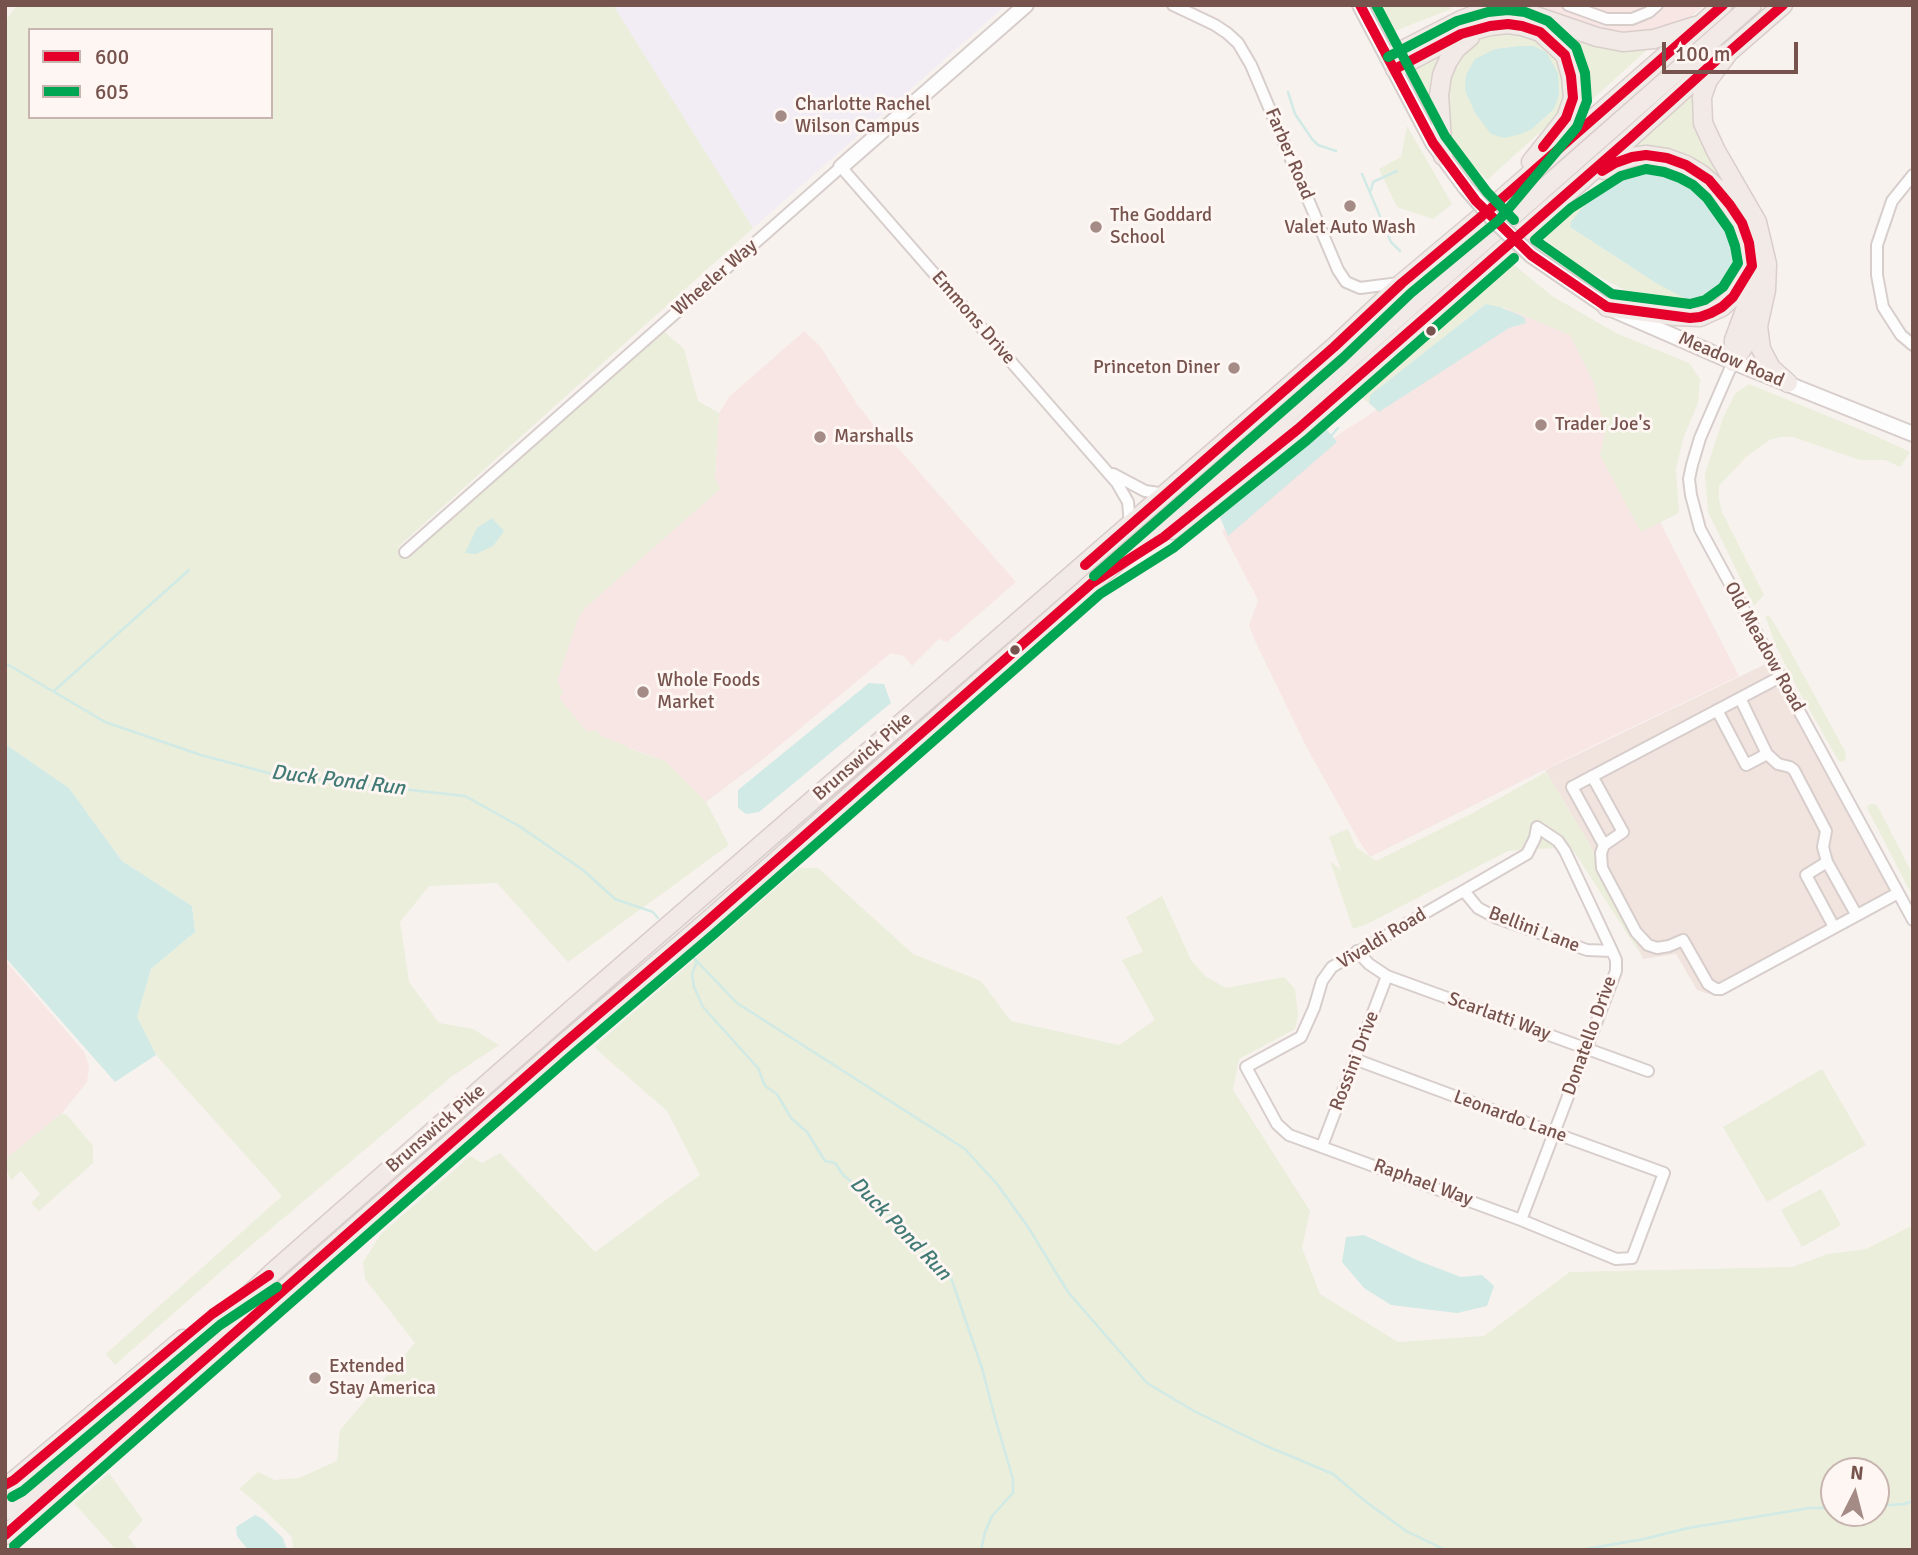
<!DOCTYPE html>
<style>
body{margin:0}
#map{position:relative;width:1918px;height:1555px;overflow:hidden;background:#f8f2ef;font-family:Signika,sans-serif}
canvas{display:block}
.frame{position:absolute;inset:0;border:7px solid #77534e;pointer-events:none}
.legend{position:absolute;left:28px;top:28px;width:245px;height:91px;box-sizing:border-box;background:#fef6f2;border:2px solid #c8b5b0;margin:0;padding:9px 12px;list-style:none;font-size:21px;color:#77534e}
.legend li{display:flex;align-items:center;gap:14px;height:35px}
.legend b{width:35px;border:2px solid #c8b5b0}
.north{position:absolute;left:1820px;top:1457px;width:70px;height:70px;box-sizing:border-box;background:#fef6f2;border:2px solid #c8b5b0;border-radius:50%;rotate:6deg;font-size:19px;font-weight:700;line-height:28px;text-align:center;color:#77534e}
.north::after{content:'';display:block;margin:auto;width:24px;height:32px;background:#a48b86;clip-path:polygon(50% 0,100% 100%,50% 72%,0 100%)}
.scale{position:absolute;left:1662px;top:42px;width:136px;height:32px;box-sizing:border-box;border:4px solid #77534e;border-top:0;padding-left:9px;font-size:21px;line-height:24px;white-space:nowrap;color:#77534e;-webkit-text-stroke:5px #fef6f2;paint-order:stroke}
</style>
<div id="map">
<canvas width="1918" height="1555"></canvas>
<div class="frame"></div>
<ul class="legend">
<li><b style="height:9px;background:#e4002b"></b>600</li>
<li><b style="height:9px;background:#00a651"></b>605</li>
</ul>
<div class="north">N</div>
<div class="scale">100 m</div>
</div>
<script>
const g = document.querySelector('canvas').getContext('2d');
g.lineJoin = 'round';
function fill(path, color) { g.fillStyle = color; g.fill(path, 'evenodd'); }
const shape = rows => new Path2D(rows.map(r => 'M' + r).join(''));
function strokePath(path, color, width, dash) { g.strokeStyle = color; g.lineWidth = width; g.lineCap = dash ? 'butt' : 'round'; g.setLineDash(dash || []); g.stroke(path); }
function drawText(font, color, halo, rows, align = 'center') {
  g.font = font + ' Signika,sans-serif'; g.lineWidth = 6; g.setLineDash([]); g.textBaseline = 'middle'; g.strokeStyle = halo; g.fillStyle = color; for (const [text, x, y, turn = 0] of rows) {
    g.save(); g.translate(x, y); g.rotate((+turn || 0) * Math.PI / 180); g.textAlign = isNaN(turn) ? turn : align; if (halo) g.strokeText(text, 0, 0); g.fillText(text, 0, 0); g.restore();
  }
}
fill(shape([
 [1768,663,1894,895,1708,994,1697,990,1676,954,1643,959,1590,845,1545,770]
]), '#f1e3dd');
fill(shape([
 [1508,5,1704,5,1689,19,1665,30,1617,37],
 [1508,309,1571,335,1666,534,1739,676,1588,748,1370,857,1358,839,1308,750,1255,641,1249,625,1258,600,1222,531,1342,432,1368,416,1459,341,1492,318],
 [804,331,820,346,857,404,879,432,899,449,1016,582,947,642,939,639,912,666,904,656,891,653,762,760,706,802,665,761,587,733,559,698,557,681,578,618,585,608,720,489,715,478,719,413,729,397],
 [5,960,85,1053,89,1067,87,1082,62,1113,8,1157,5,1167]
]), '#f7e6e4');
fill(shape([
 [613,5,1006,5,753,228]
]), '#f2ecf4');
fill(shape([
 [17,5,613,5,753,228,398,547,403,553,660,328,684,349,698,401,719,413,715,477,720,489,585,608,578,618,557,681,563,692,559,698,587,732,596,730,603,737,624,745,630,749,665,761,706,802,729,845,568,962,497,883,429,886,400,922,409,982,439,1023,473,1029,499,1045,451,1077,235,1259,115,1365,106,1354,282,1196,156,1055,137,1017,151,969,195,932,192,906,122,861,69,788,5,744,5,21],
 [30,30,271,30,271,117,30,117],
 [1379,5,1447,5,1451,9,1395,31],
 [1547,25,1651,46,1571,119,1571,50],
 [1488,30,1541,37,1561,56,1569,86,1559,115,1487,180,1458,149,1447,120,1448,73,1460,49],
 [1519,46,1554,109,1532,129,1495,49],
 [1444,49,1431,75,1429,108,1410,68],
 [1698,86,1694,110,1706,142,1725,182,1695,162,1631,148],
 [1407,126,1452,204,1433,219,1397,207,1379,169,1401,157],
 [1647,163,1676,165,1718,197,1737,230,1742,254,1735,277,1714,303,1685,312,1644,300,1584,269,1538,234,1606,177],
 [1664,168,1681,175,1703,193,1734,242,1732,271,1719,290,1656,283,1570,227],
 [1507,259,1552,296,1616,333,1689,363,1700,379,1698,403,1683,439,1676,469,1679,513,1641,532,1600,455,1605,433,1594,383,1570,335,1508,309,1486,304,1370,395,1369,403,1362,398,1369,381],
 [1749,384,1869,433,1910,452,1900,467,1885,460,1860,460,1793,437,1781,437,1769,440,1746,457,1719,486,1719,499,1722,512,1764,595,1754,606,1708,512,1705,474,1723,418,1735,394],
 [1766,615,1770,617,1786,643,1846,753,1845,760,1841,762,1838,760,1795,684,1776,646,1766,618],
 [1546,772,1590,845,1643,958,1571,847,1508,851,1367,924,1353,929,1330,861,1341,870,1329,837,1348,829,1356,847,1376,861,1471,814],
 [1872,804,1877,805,1913,875,1913,897,1867,808,1868,805],
 [799,868,818,868,913,954,981,981,1011,1021,1119,1045,1155,1020,1122,960,1143,952,1126,917,1162,896,1191,960,1206,977,1226,988,1284,977,1295,989,1298,1016,1295,1029,1239,1059,1233,1090,1310,1211,1302,1248,1320,1294,1398,1342,1484,1336,1570,1272,1792,1267,1828,1254,1866,1249,1913,1225,1913,1550,293,1550,292,1537,258,1504,239,1489,258,1472,275,1480,299,1478,337,1461,340,1430,415,1343,365,1279,363,1262,381,1234,470,1156,482,1163,500,1153,595,1252,700,1175,667,1111,597,1050,595,1046],
 [1834,1471,1876,1471,1876,1513,1834,1513],
 [1822,1069,1866,1145,1767,1202,1723,1127],
 [62,1113,67,1115,93,1146,93,1163,39,1211,31,1203,40,1194,21,1171,11,1180,6,1167,8,1157],
 [1821,1189,1841,1225,1802,1247,1781,1210],
 [109,1473,143,1520,128,1537,138,1550,116,1550,74,1503]
]), '#eaeeda');
fill(shape([
 [1519,46,1533,46,1546,52,1558,73,1559,95,1554,109,1532,129,1521,134,1504,138,1491,134,1475,113,1465,90,1466,75,1475,59,1495,49],
 [1646,168,1664,168,1681,175,1703,193,1721,214,1734,242,1732,271,1719,290,1690,301,1656,283,1570,227,1571,222,1582,208,1603,189,1618,179],
 [1486,304,1500,307,1524,317,1526,323,1509,328,1379,412,1369,403,1370,395],
 [1324,426,1337,442,1228,536,1219,515,1262,475],
 [492,518,504,531,493,546,476,554,465,553,477,528],
 [869,683,884,684,891,703,759,812,746,814,738,808,738,790],
 [5,744,69,788,122,861,192,906,195,932,151,969,137,1017,156,1055,115,1082,5,957],
 [1364,1235,1419,1261,1461,1277,1482,1275,1494,1286,1487,1306,1457,1313,1391,1305,1364,1288,1342,1262,1346,1237],
 [255,1515,263,1519,283,1538,287,1550,248,1550,237,1536,236,1527]
]), '#d1eae6');
strokePath(shape([
 [1288,92,1295,114,1312,139,1318,145,1336,151],
 [1362,174,1391,242,1400,251],
 [1371,190,1373,182,1397,171],
 [1331,436,1338,428],
 [5,663,105,722,201,755,276,775,465,796,519,826,583,870,615,899,653,912,658,918],
 [54,691,189,570],
 [689,953,737,1003,965,1149,997,1184,1028,1227,1068,1292,1147,1383,1194,1411,1264,1445,1333,1474,1365,1501,1406,1531,1445,1550],
 [697,961,692,974,694,987,703,1007,758,1068,765,1086,777,1094,791,1118,807,1132,825,1161,835,1163,844,1176,874,1199,899,1223,924,1252,935,1271,951,1278,982,1368,995,1418,1013,1479,1013,1493,992,1516,985,1532,981,1550],
 [1876,1506,1904,1504,1913,1501],
 [1580,1550,1644,1539,1688,1528,1810,1508,1834,1508]
]), '#d1eae6', 2.5);
const minor = shape([
 [1173,5,1215,25,1227,33,1238,43,1251,65,1338,270,1346,282,1360,288,1399,283],
 [1568,5,1607,19,1632,19,1649,12,1657,5],
 [1913,175,1892,201,1877,245,1877,275,1883,307,1901,335,1913,345],
 [1733,362,1700,438,1692,465,1689,479,1691,495,1700,529,1913,920],
 [1113,474,1145,491,1166,494],
 [405,552,841,167,1117,483,1128,502,1130,525],
 [1740,698,1767,754,1778,764,1790,767,1794,770,1826,831,1823,847,1827,862,1856,914],
 [1717,710,1746,765,1767,754],
 [1592,776,1623,832,1604,845,1601,853,1602,868,1636,932,1648,945,1657,948,1669,946,1683,940,1708,984,1716,989,1721,989,1898,893],
 [1604,845,1572,787,1780,677],
 [1827,862,1806,875,1834,927],
 [1464,891,1478,908,1497,918,1587,950,1612,951],
 [1357,951,1369,964,1387,976,1648,1071],
 [1357,1060,1554,1133,1664,1173,1632,1258,1616,1259,1521,1220,1289,1135,1277,1124,1246,1067,1301,1037,1314,1008,1322,981,1332,967,1527,854,1535,838,1537,827,1558,841,1565,851,1612,951,1616,960,1616,971,1554,1133,1521,1220],
 [1322,1146,1387,976]
]);
const tertiary = shape([
 [1360,5,1433,143,1466,188],
 [841,167,1026,5],
 [1531,255,1607,307,1733,362,1913,434]
]);
const trunk = shape([
 [1389,57,1461,20,1482,12,1499,11,1524,12,1597,37,1623,42,1654,39,1695,26],
 [1395,69,1461,34,1490,26,1508,24,1522,26,1540,32,1565,55,1571,76,1573,98,1566,118,1531,162],
 [1443,156,1439,95,1442,75,1448,61,1456,49,1470,37],
 [1604,170,1615,163,1632,157,1646,155,1667,158,1686,165,1701,174,1717,188,1730,205,1742,223,1749,243,1752,279,1748,302,1734,340,1733,362],
 [1607,307,1675,316,1700,317,1722,307,1733,297,1749,272],
 [1758,326,1761,349,1771,368,1788,383],
 [1733,362,1758,326,1766,290,1767,264,1757,222,1716,151,1703,123,1702,97,1708,80,1729,52,1783,5],
 [1172,530,1298,429,1629,139,1722,55,1729,52],
 [5,1488,183,1339],
 [5,1511,219,1323,273,1272,570,1011,1334,347,1402,283,1489,210,1723,5],
 [5,1535,561,1046,704,924,1092,583,1165,522,1752,5]
]);
strokePath(minor, '#d7cecc', 14);
strokePath(tertiary, '#d7cecc', 18);
strokePath(trunk, '#d9cecc', 21);
strokePath(minor, '#fefdfd', 10);
strokePath(tertiary, '#fefdfd', 14);
strokePath(trunk, '#f2eae6', 18);
const tertiaryBridge = shape([
 [1466,188,1495,221,1531,255]
]);
strokePath(tertiaryBridge, '#d7cecc', 18, []);
strokePath(tertiaryBridge, '#fefdfd', 14);
strokePath(shape([
 [1360,5,1433,143,1476,201,1531,255,1607,307,1690,318,1700,317,1711,313,1722,307,1733,297,1752,266,1749,243,1742,223,1730,205,1709,180,1686,165,1667,158,1646,155,1632,157,1615,163,1602,171],
 [1395,69,1461,34,1490,26,1508,24,1522,26,1540,32,1565,55,1571,76,1573,98,1566,118,1543,147],
 [1085,565,1334,347,1402,283,1489,210,1723,5],
 [5,1485,14,1480,212,1314,269,1275],
 [5,1535,561,1046,704,924,1092,583,1164,537,1298,429,1629,139,1722,55,1729,52,1783,5]
]), '#e4002b', 10);
strokePath(shape([
 [1376,5,1445,136,1487,192,1514,220],
 [1646,169,1664,172,1680,178,1693,185,1707,198,1729,229,1735,246,1738,263,1723,287,1705,300,1690,304,1612,294,1535,240,1571,208,1621,176,1646,169],
 [1094,576,1343,358,1411,293,1499,220,1577,127,1587,101,1585,73,1576,47,1548,21,1525,12,1508,10,1488,12,1457,21,1388,57],
 [12,1497,23,1491,220,1325,277,1287],
 [14,1546,570,1057,713,935,1100,594,1173,548,1307,440,1514,258]
]), '#00a651', 10);
for (const [x, y, r, color] of [
 [781,116,7,"#a48b86"],
 [1350,206,7,"#a48b86"],
 [1096,227,7,"#a48b86"],
 [1431,331,6,"#77534e"],
 [1234,368,7,"#a48b86"],
 [1541,425,7,"#a48b86"],
 [820,437,7,"#a48b86"],
 [1015,650,6,"#77534e"],
 [643,692,7,"#a48b86"],
 [315,1378,7,"#a48b86"]
]) { const dot = new Path2D(); dot.arc(x, y, r, 0, 2 * Math.PI); g.fillStyle = color; g.fill(dot); strokePath(dot, '#fef6f2', 2.5); }
drawText('19px', '#77534e', '#fef6f2', [
 ["Charlotte Rachel",795,105],
 ["Wilson Campus",795,127],
 ["The Goddard",1110,216],
 ["School",1110,238],
 ["Valet Auto Wash",1350,228,"center"],
 ["Princeton Diner",1220,368,"right"],
 ["Trader Joe's",1555,425],
 ["Marshalls",834,437],
 ["Whole Foods",657,681],
 ["Market",657,703],
 ["Extended",329,1367],
 ["Stay America",329,1389]
], 'left');
drawText('19px', '#77534e', '#fef6f2', [
 ["Farber Road",1289,154,67],
 ["Wheeler Way",715,278,-41],
 ["Emmons Drive",973,318,49],
 ["Meadow Road",1731,360,23],
 ["Old Meadow Road",1764,647,61],
 ["Brunswick Pike",863,757,-41],
 ["Bellini Lane",1534,930,21],
 ["Vivaldi Road",1382,939,-31],
 ["Scarlatti Way",1499,1017,20],
 ["Donatello Drive",1590,1036,-70],
 ["Rossini Drive",1355,1061,-69],
 ["Leonardo Lane",1510,1117,20],
 ["Brunswick Pike",436,1129,-41],
 ["Raphael Way",1423,1183,20]
]);
drawText('italic 21px', '#427b76', '#fef6f2', [
 ["Duck Pond Run",338,781,7],
 ["Duck Pond Run",900,1229,46]
]);
</script>
